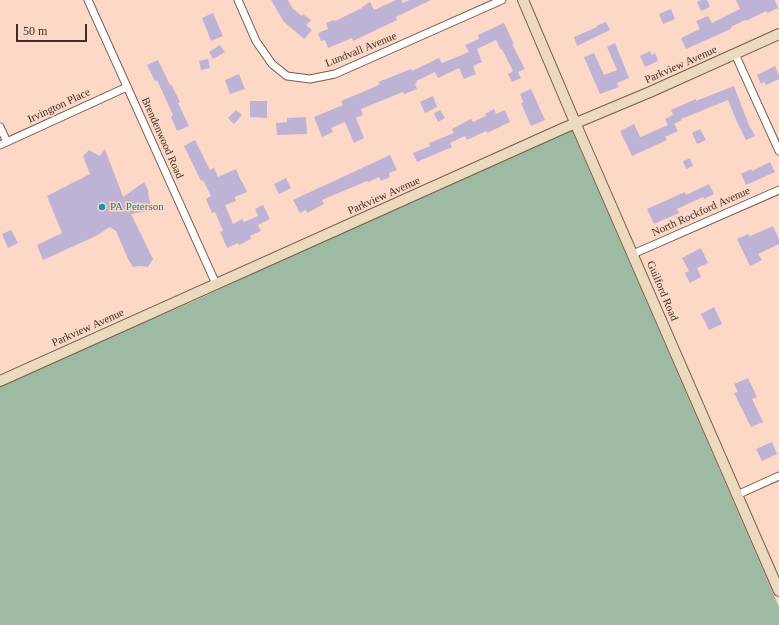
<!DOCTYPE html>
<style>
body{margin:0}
#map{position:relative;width:779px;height:625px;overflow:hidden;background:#fdd8c6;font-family:Georgia,serif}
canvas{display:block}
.scale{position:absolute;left:16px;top:24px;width:71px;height:18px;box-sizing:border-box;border:2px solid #3d2f28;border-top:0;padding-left:5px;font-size:12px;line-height:14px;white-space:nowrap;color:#3d2f28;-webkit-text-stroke:3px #fdd8c6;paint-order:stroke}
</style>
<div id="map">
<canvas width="779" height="625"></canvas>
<div class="scale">50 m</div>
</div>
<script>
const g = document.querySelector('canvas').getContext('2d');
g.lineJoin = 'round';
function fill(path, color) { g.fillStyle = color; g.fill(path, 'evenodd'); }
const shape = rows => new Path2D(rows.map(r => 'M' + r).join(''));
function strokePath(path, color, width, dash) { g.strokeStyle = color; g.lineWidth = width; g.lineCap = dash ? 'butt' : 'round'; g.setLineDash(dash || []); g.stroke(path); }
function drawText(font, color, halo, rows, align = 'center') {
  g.font = font + ' Georgia,serif'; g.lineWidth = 3; g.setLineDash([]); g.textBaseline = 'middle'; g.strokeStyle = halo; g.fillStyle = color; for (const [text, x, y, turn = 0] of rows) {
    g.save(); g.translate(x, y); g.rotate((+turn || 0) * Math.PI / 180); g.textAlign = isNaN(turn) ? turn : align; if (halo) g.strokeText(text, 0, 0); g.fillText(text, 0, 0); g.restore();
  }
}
fill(shape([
 [564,128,571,128,779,607,779,625,0,625,0,385,199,299]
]), '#9dbaa2');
fill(shape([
 [271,0,288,0,293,9,302,16,303,14,311,20,306,25,312,30,304,39,284,22],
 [396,0,401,0,403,3,409,0,431,0,396,17,397,20,353,41,352,38,328,48,325,40,321,41,318,33,328,29,326,23,334,20,335,21,362,8,362,7,370,2,374,10],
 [701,0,707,0,710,7,701,11,697,2],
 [736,0,775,0,778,8,767,13,766,11,746,21,745,20,731,27,731,29,686,49,681,38,700,29,696,21,708,16,712,23,740,9],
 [671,9,675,19,663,24,659,14],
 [213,13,223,36,211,41,202,18],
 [606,22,610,30,577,46,574,37,597,27,596,26],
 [504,23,514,44,512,44,525,69,518,72,521,78,512,82,508,74,513,71,502,49,501,50,496,40,477,49,482,62,473,66,476,74,464,79,459,68,438,78,435,72,416,81,417,83,415,84,417,89,404,94,403,92,361,109,363,115,356,118,364,138,354,143,345,122,331,128,333,132,322,137,314,117,343,105,341,101,370,89,380,84,378,82,391,77,411,69,412,71,439,58,442,63,469,52,465,45,479,39,478,35],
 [615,43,629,78,617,83,619,87,600,94,584,57,594,53,604,75,617,70,607,47],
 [220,45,225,52,213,59,209,52],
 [650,51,652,55,655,53,658,61,645,67,640,56],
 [208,59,210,68,201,70,199,61],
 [158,60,170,85,171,84,180,102,178,103,189,126,177,131,171,117,173,115,157,80,155,81,147,65],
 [775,66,779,76,779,79,766,85,764,82,761,84,757,75],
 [239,74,245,89,230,94,225,80],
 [734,86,750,128,751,128,755,136,746,140,737,122,728,100,681,119,682,120,674,124,678,131,665,137,667,140,632,156,620,131,634,124,640,137,643,136,668,125,665,119,673,115,671,110,696,99,696,101],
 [531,89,545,120,531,126,521,103,523,102,520,94],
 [433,96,437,107,425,113,420,102],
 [250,101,267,101,267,118,250,117],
 [494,109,496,114,505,110,510,122,487,133,486,131,467,140,465,136,450,143,452,147,417,162,413,153,430,146,429,143,454,133,452,129,471,119,473,122,486,116,485,114],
 [236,110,242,115,234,124,228,118],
 [440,110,445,118,438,122,434,113],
 [306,117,307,134,277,135,276,123,287,122,287,118],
 [700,129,706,140,697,144,692,133],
 [195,140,210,170,214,168,218,177,236,169,241,181,242,181,247,192,235,197,236,201,225,205,233,224,242,219,244,222,258,216,255,209,263,205,270,219,258,225,261,231,250,236,251,239,239,245,238,243,227,248,220,232,223,231,215,212,212,213,206,199,211,196,203,180,201,181,184,146],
 [105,149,123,197,144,182,148,190,149,199,154,210,131,214,153,259,148,267,139,266,133,267,128,259,116,231,110,227,96,236,43,260,37,245,62,233,47,196,90,174,83,156,89,150,100,156],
 [390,155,397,170,389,173,390,177,381,181,379,177,368,182,367,181,322,200,324,204,307,213,306,210,300,213,293,200],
 [690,158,693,166,686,169,683,161],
 [770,162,775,172,746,185,741,174,751,169,752,171],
 [286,178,291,188,279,194,274,184],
 [709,184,714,194,704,199,703,197,677,209,679,213,654,224,647,209,685,192,686,195],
 [773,226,779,239,779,244,758,254,762,260,750,266,737,239,748,234,750,236],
 [11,230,18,243,8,248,2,234],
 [701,248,708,263,697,268,701,277,690,283,685,273,689,271,682,258],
 [714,307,722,324,709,330,701,314],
 [748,378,757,397,752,399,763,422,751,427,734,393,738,392,734,384],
 [772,442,777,454,762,461,756,449]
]), '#bfb3d5');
const street = shape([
 [88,0,216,284],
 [238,0,256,41,272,64,287,76,310,79,335,74,502,0],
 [735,54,779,151],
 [0,127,7,142],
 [0,145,127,87],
 [633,254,779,190],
 [737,495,779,476]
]);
const secondary = shape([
 [523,0,580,134,779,591],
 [0,381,564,128,650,92,779,34]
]);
strokePath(street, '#795949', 9);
strokePath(secondary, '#795949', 12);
strokePath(street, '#fff', 7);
strokePath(secondary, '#ecdac0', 10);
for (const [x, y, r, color] of [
 [102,207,4,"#0f9aa8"]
]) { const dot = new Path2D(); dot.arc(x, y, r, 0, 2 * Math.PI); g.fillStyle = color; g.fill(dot); strokePath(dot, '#fdd8c6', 1.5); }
drawText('11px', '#3d2f28', '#fdd8c6', [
 ["Lundvall Avenue",361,50,-22],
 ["Parkview Avenue",681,65,-24],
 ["Irvington Place",59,106,-25],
 ["Brendenwood Road",162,138,66],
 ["Parkview Avenue",384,196,-24],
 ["North Rockford Avenue",701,212,-24],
 ["Guilford Road",662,291,67],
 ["Parkview Avenue",88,328,-24]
]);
drawText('11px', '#0d838f', '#fdd8c6', [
 ["PA Peterson",110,207]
], 'left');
</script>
